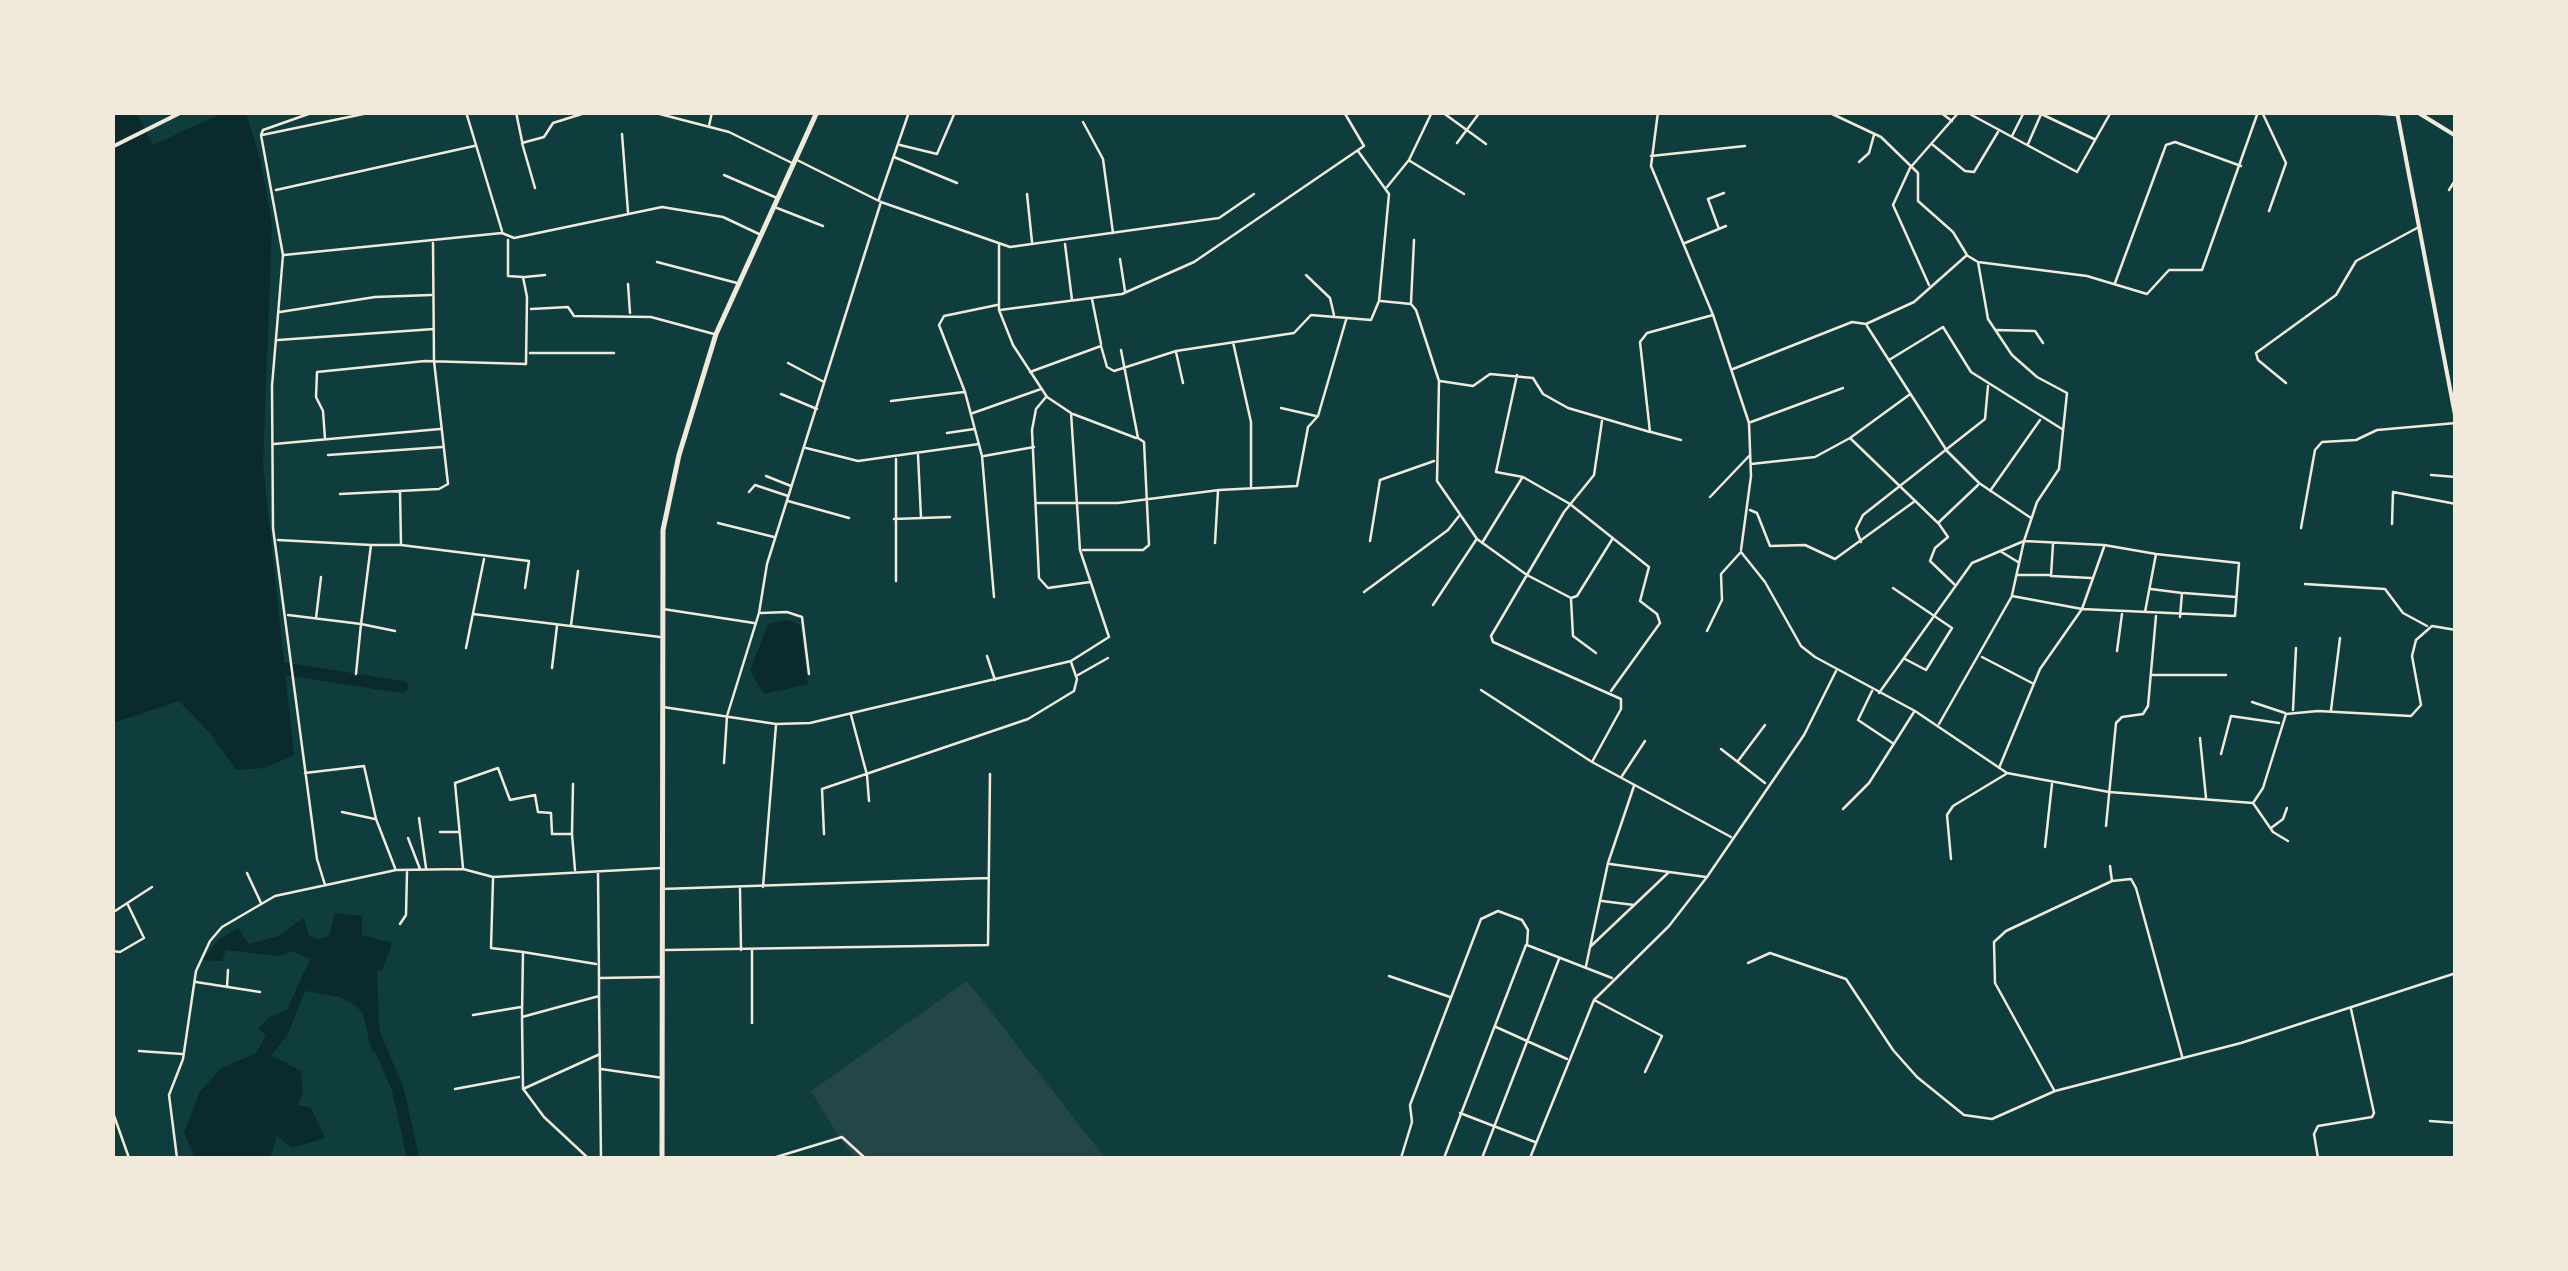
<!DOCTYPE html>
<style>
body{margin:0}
#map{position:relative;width:2568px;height:1271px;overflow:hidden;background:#0f3d3e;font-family:Roboto,sans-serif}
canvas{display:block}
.frame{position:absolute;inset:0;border:115px solid #f1e9da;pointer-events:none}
</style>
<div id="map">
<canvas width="2568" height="1271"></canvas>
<div class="frame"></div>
</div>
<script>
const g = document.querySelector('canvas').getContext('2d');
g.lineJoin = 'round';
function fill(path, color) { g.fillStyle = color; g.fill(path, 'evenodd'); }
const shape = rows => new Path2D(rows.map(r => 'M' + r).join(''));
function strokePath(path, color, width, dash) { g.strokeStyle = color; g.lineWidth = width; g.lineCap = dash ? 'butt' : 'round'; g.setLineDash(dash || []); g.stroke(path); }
fill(shape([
 [967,981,1105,1158,855,1158,841,1140,811,1091]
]), '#244646');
fill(shape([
 [112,113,143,113,138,115,153,145,223,113,246,113,261,162,272,224,263,464,294,755,265,768,236,770,210,733,179,701,113,723],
 [787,620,800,625,808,684,764,694,750,671,768,624],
 [335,913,362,916,362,935,392,943,383,969,377,972,380,1046,372,1052,363,1014,357,1007,341,997,305,991,287,1036,271,1055,301,1071,303,1093,298,1105,311,1108,325,1138,292,1148,277,1136,270,1158,195,1158,184,1133,200,1092,220,1069,256,1053,266,1035,258,1029,269,1017,287,1010,310,959,291,951,279,956,226,950,222,961,202,960,218,940,238,928,249,944,278,936,304,918,309,936,318,939,329,936]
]), '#0a2a2b');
strokePath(shape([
 [286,669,402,687],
 [374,1033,398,1090,413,1158]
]), '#0a2a2b', 12);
strokePath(shape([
 [314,112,263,130,261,135,283,255,272,386,273,528,317,859,325,885],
 [466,112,502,231],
 [516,112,522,141],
 [652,112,729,132,792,163],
 [1442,112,1486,144],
 [1658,112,1651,166,1713,315,1749,423,1751,476,1741,550],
 [1940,112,1952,121],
 [1966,112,2077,172,2111,112],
 [2037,112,2094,139],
 [2262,112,2286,163,2269,211],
 [2354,112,2396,115],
 [1083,122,1103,159,1113,233],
 [709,126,712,112],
 [622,134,628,212],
 [262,135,373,112],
 [2012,136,2024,112],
 [1457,143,1480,112],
 [2028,144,2042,112],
 [900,145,937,154,955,112],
 [1933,145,1965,171,1974,172,1998,132],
 [1651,156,1745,146],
 [894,157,957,183],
 [797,160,881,202,1010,247,1219,218,1254,194],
 [1410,161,1464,194],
 [1859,162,1869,153,1874,135],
 [724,175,777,198],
 [1387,187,1409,160,1432,112],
 [535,188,522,143,544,137,553,123,588,112],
 [276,190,474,146],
 [2449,190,2456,179],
 [1027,194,1032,242],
 [879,199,909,112],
 [777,208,823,226],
 [1719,229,1708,199,1724,193],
 [1685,243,1726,226],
 [1065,244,1072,300],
 [284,255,502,233,514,238,662,207,723,217,759,234],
 [1968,256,1978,262,2087,276,2147,294,2169,270,2202,270,2258,112],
 [1120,259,1125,291],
 [657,262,737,283],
 [1306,275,1330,298,1334,315],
 [525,277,545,275],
 [2115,283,2166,145,2175,142,2241,166],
 [628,284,630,313],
 [1929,285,1893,205,1910,168,1959,112],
 [1092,299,1101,344],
 [1381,301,1411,304,1416,310,1439,381,1437,481,1477,539,1527,575,1571,598,1577,596,1613,538],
 [1411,303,1414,240],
 [531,309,568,307,574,316,651,317,714,334],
 [1000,310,1122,294,1194,262,1364,146,1344,112],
 [280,312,375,297,431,295],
 [1867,326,1947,451,1979,483,2031,518],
 [1997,330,2035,331,2043,343],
 [278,340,434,329],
 [1233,342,1251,422,1251,486],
 [1176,352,1183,383],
 [530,353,614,353],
 [1889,360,1943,327,1971,372,2062,429],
 [788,363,824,382],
 [1733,369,1852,322,1866,324,1914,302,1967,255,1953,232,1918,201,1918,173,1881,137,1828,112],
 [1030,372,1101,346,1107,367,1114,371,1176,351,1294,333,1311,315,1371,320,1379,301,1389,194,1358,151],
 [1517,375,1496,472,1523,477,1570,504,1649,567,1640,601,1657,614,1660,623,1611,691],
 [1440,381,1473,386,1490,374,1533,378,1543,394,1568,408,1650,432,1640,342,1647,333,1713,315],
 [2286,383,2258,360,2256,353,2336,295,2356,261,2417,228],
 [781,394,817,409],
 [1046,397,1036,409,1032,430,1039,578,1048,588,1090,582],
 [891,401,964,392],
 [1281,408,1316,416],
 [973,413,1041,389],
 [1073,414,1136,438],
 [1751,422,1843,388],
 [1651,432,1681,440],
 [947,433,974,429],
 [1850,438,1938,523,1978,485],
 [325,439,323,411,316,397,317,372,425,361,526,364,527,297,523,277,508,276,508,240],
 [274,444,440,429],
 [806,448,858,461,979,444],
 [328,455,442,447],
 [918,455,921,518],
 [984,456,1034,447],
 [1751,464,1815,457,1850,438,1909,395],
 [2431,475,2456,477],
 [766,476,791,486],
 [1990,491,2040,420],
 [749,492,755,485,788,496],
 [340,494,439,489,448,484,434,361,433,243],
 [1710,497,1750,455],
 [788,501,849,518],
 [1036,503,1118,503,1219,490,1297,486,1308,427,1318,416,1346,320],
 [1750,510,1757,513,1770,546,1805,545,1835,559,1915,501],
 [894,519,950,517],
 [718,523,774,537],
 [1939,524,1948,537,1935,548,1930,561,1954,584],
 [2392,524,2393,492,2456,504],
 [2301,528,2315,450,2322,442,2356,440,2377,430,2456,423],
 [278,540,371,545,361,624,395,631],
 [1370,541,1380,480,1434,461],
 [1861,542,1856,529,1863,515,1985,419,1988,386],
 [1215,543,1218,491],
 [1482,543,1522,478],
 [2053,543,2051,576,2091,578],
 [372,545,401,545,400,492],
 [401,545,529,561,525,588],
 [1083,550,1143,550,1149,545,1144,442,1138,438,1121,350],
 [2000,551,2018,562],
 [1741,552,1765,582,1801,646,1815,657,1915,711,2007,773,2109,792,2253,803,2263,788,2286,714,2318,711,2411,716,2421,705,2412,656,2416,640,2432,626,2456,630],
 [2017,575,2049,575],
 [896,581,896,459],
 [2305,584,2385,589,2403,613,2427,626],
 [1893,588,1952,628,1926,670,1905,659],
 [2151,589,2182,593,2180,617],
 [1364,592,1448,530,1459,516],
 [2184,593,2236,597],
 [2012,595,2024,541,2104,545,2156,554,2145,612],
 [994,597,982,456,965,392,939,325,944,316,997,305],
 [1571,599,1573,636,1596,653],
 [1433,605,1476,540],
 [663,609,754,623],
 [761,613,787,612,802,617,809,674],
 [473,614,660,637],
 [288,615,361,624,356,674],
 [316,618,321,577],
 [571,625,578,571],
 [1707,631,1722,600,1721,574,1740,553],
 [466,648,484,559],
 [2117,651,2122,614],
 [987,656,995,680],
 [1982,657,2032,683],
 [552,668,557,626],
 [1078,675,1108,658],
 [2151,675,2226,675],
 [1481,690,1592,762,1731,837],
 [1872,691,1858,720,1894,744],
 [1879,693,1972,563,2024,541,2037,502,2059,469,2067,393,2037,377,2012,355,1988,319,1978,262],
 [2252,702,2285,713],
 [663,707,776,724,810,723,1071,661,1109,637,1080,550,1071,413,1047,397,1013,345,999,310,999,245],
 [2293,710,2296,648],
 [2331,710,2340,638],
 [851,715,867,775,869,801],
 [1939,724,2012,596,2082,609,2235,616,2239,563,2156,554],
 [2200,738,2206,798],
 [1721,749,1765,783],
 [2221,754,2231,716,2279,723],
 [1738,761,1765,725],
 [1592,762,1621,709,1621,699,1493,642,1491,636,1564,512,1594,475,1602,421],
 [724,763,727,716,759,613,767,564,881,202],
 [1999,768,2040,669,2082,609,2104,547],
 [305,773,364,766,376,819,395,868],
 [1622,776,1645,741],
 [2253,803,2273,832,2288,841],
 [1843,809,1869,783,1914,712],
 [342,812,375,819],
 [419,818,426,868],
 [2106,826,2116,723,2122,717,2143,714,2148,706,2156,616],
 [2271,828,2283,819,2287,808],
 [440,832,458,832],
 [572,833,573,784],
 [824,834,822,789,1028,719,1074,691,1077,679,1071,662],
 [408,838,420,869],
 [2045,847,2052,784],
 [1951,859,1947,815,1953,806,2006,774],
 [1610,864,1706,877],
 [2110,866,2112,881,2131,879,2136,888,2182,1056],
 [463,868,455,783,498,768,510,800,535,795,538,812,551,813,552,834,572,834,575,870],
 [247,873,261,903],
 [598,873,599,978,661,977],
 [493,879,491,948,523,952],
 [763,887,776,725],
 [662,889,988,878],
 [740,889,741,950],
 [1602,901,1634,905],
 [112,913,152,887],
 [400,924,406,915,407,872],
 [1590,947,1669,872],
 [666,950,988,945,990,774],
 [112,951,120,952,144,938,127,903],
 [1748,963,1770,953,1846,979,1893,1050,1917,1077,1964,1115,1992,1119,2055,1091,2241,1043,2456,973],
 [1586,966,1608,863,1634,786],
 [1389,976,1450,997],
 [599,978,599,996,522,1017,523,1089,600,1054],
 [196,982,260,992],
 [227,987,228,970],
 [599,996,601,1158],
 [1596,1001,1662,1036,1645,1072],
 [473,1015,521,1007],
 [522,1015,523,952,596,964],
 [752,1023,752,950],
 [1496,1027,1567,1059],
 [139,1051,182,1054],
 [601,1069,663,1078],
 [455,1089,519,1077],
 [524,1090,544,1117,588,1158],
 [2054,1090,1995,983,1994,942,2006,931,2112,881],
 [112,1110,129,1158],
 [1460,1113,1535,1142],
 [2430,1121,2456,1123],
 [177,1158,169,1095,183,1059,196,971,210,941,222,927,275,896,396,870,463,869,493,877,661,868],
 [773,1158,842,1137,865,1158],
 [1401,1158,1412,1122,1410,1105,1481,919,1498,911,1522,920,1528,930,1527,945,1612,978],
 [1444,1158,1526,945],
 [1482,1158,1559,959],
 [1530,1158,1594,1000,1669,926,1707,877,1804,735,1836,671],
 [2318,1158,2314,1134,2318,1126,2372,1117,2374,1113,2351,1009]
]), '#f1e9da', 2.5);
strokePath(shape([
 [2397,112,2456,420]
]), '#f1e9da', 4);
strokePath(shape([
 [2417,112,2456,136],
 [112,147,182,112]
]), '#f1e9da', 4);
strokePath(shape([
 [662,1158,663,530,679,455,716,334,817,112]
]), '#f1e9da', 5);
</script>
